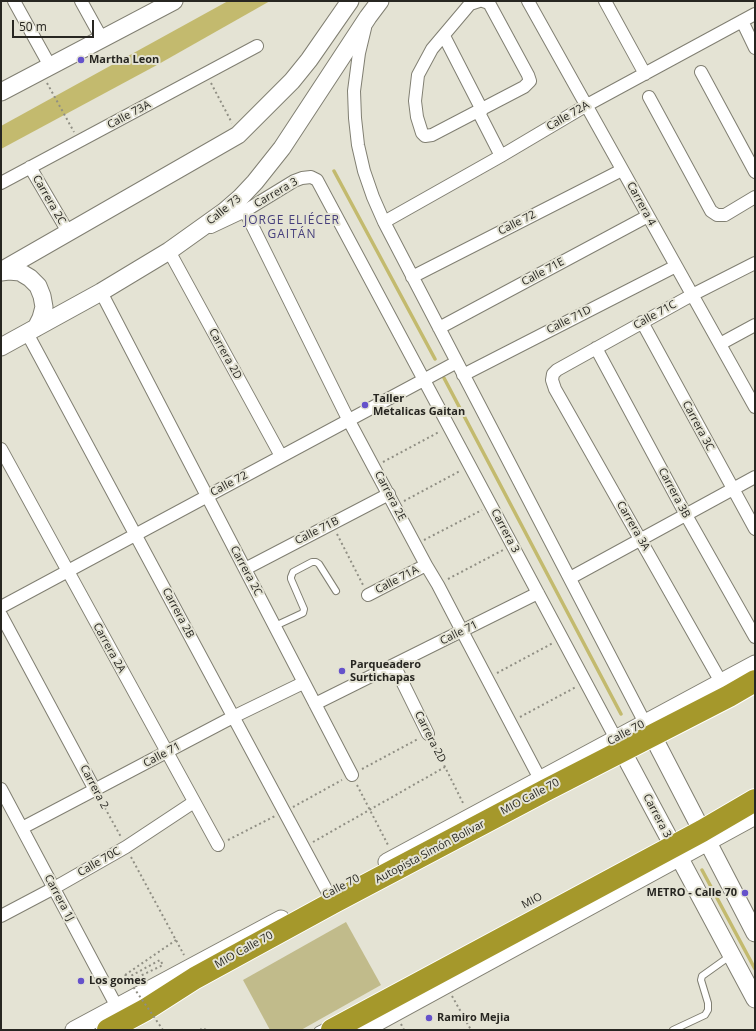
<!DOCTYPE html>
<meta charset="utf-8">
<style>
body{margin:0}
#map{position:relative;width:756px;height:1031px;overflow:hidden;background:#e4e3d4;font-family:"Open Sans",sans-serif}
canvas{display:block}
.frame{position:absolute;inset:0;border:2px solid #272621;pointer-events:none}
.scale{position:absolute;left:12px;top:20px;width:82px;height:18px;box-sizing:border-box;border:2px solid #272621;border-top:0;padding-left:5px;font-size:12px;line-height:14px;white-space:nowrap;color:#272621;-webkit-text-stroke:3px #e4e3d4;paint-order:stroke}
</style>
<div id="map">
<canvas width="756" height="1031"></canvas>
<div class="frame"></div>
<div class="scale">50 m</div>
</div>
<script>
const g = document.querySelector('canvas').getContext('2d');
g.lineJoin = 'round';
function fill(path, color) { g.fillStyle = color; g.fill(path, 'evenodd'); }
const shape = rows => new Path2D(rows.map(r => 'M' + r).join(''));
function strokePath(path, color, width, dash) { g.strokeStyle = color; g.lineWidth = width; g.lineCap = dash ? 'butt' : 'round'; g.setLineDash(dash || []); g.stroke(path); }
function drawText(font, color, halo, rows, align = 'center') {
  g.font = font + ' "Open Sans",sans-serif'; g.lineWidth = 4; g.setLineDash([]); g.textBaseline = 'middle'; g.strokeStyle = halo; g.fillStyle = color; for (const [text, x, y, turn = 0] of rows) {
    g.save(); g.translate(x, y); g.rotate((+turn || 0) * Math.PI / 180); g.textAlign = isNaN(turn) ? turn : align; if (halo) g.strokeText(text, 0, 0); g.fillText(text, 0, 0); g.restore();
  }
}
fill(shape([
 [346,922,381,985,301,1030,270,1030,243,980]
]), '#c1bb8b');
fill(shape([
 [228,1,270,1,157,65,1,149,1,126]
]), '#c3ba6e');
strokePath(shape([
 [334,171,435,359],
 [444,378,621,714],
 [702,870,755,969]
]), '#c3ba6e', 3.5);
const lane = shape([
 [275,626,303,613,304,609,291,579,291,577,293,572,312,562,316,562,319,564,336,591],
 [318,1030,328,1025],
 [673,1030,705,1015,708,1010,708,1003,701,980,702,976,730,956]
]);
const street = shape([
 [14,1,50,66],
 [81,1,102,39],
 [479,1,470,4,432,49,418,75,415,101,417,117,422,133,425,136,432,135,524,87,530,81,528,75,489,3,483,1],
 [528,1,755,407],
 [605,1,645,74],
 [742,21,755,48],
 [365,28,359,53,354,91,355,118,358,145,364,171,373,197,384,222,645,723],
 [444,36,482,110],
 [701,72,755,172],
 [649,97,711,211,717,215,725,215,755,197],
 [478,111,501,156],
 [30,167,68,232],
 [1,183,257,46],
 [245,211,348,419,426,565,438,585,462,631,540,779],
 [384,222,501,156,587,105,755,14],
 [211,227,245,211,294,181,302,178,311,177,317,180,616,739],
 [169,251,281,456],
 [412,277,622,170],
 [101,292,352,775],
 [642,322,755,529],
 [439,328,648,216],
 [27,333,328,893],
 [720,344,755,325],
 [596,348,686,515,755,637],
 [463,375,676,266],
 [1,449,218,845],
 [245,569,389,494],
 [570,578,755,477],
 [368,595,426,565],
 [1,607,457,362],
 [1,615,95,790],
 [394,665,428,734],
 [721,682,555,389,552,380,553,374,557,370,692,295,755,263],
 [315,704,538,593],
 [1,789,117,1007],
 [22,828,233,717,303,683],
 [1,916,54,888,126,847,194,802]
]);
const secondary = shape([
 [1,92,174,1],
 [1,271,238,135,292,81,309,60,350,1],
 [1,272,9,271,20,272,30,278,38,286,42,296,44,307,41,318,36,328],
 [1,347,101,292,169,251,225,211,240,198,255,182,282,148,368,17,380,1],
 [647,725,755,933],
 [617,741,755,999],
 [387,862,755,664],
 [74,1030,281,919],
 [363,1030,755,816]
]);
const highway = shape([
 [108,1030,145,1010,195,978,334,902,546,790,729,696,755,681],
 [332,1030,702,831,755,800]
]);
strokePath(lane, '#807f72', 8);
strokePath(street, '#807f72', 14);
strokePath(secondary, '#807f72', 19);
strokePath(highway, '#fff', 24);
strokePath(shape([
 [47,83,74,132],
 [211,83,232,123],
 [383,462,439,432],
 [404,501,460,471],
 [337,534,363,585],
 [424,540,482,510],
 [448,579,503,550],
 [497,673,553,643],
 [520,717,576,687],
 [433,743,464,805],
 [362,769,418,739],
 [357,785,388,845],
 [100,799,121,837],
 [293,807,342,780],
 [228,840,275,816],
 [313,842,445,767],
 [131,857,184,955],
 [125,975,176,940],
 [127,978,160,960,163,965,132,980,132,985],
 [452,996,471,1030],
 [401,1024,404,1030],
 [200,1030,203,1028,206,1030]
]), '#908f84', 2, [2, 3]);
strokePath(lane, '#fff', 6);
strokePath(street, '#fff', 12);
strokePath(secondary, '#fff', 17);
strokePath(highway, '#a5982b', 22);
strokePath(shape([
 [125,975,163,1030]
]), '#908f84', 2, [2, 3]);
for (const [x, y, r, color] of [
 [81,60,4,"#6552cb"],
 [365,405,4,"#6552cb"],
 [342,671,4,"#6552cb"],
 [745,893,4,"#6552cb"],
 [81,981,4,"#6552cb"],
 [429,1018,4,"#6552cb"]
]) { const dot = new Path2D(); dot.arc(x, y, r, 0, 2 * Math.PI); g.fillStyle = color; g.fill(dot); strokePath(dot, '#e4e3d4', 1.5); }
drawText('bold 11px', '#272621', '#e4e3d4', [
 ["Martha Leon",89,60],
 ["Taller",373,399],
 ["Metalicas Gaitan",373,412],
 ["Parqueadero",350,665],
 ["Surtichapas",350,678],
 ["METRO - Calle 70",737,893,"right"],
 ["Los gomes",89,981],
 ["Ramiro Mejia",437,1018]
], 'left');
drawText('11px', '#272621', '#e4e3d4', [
 ["Calle 73A",129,115,-28],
 ["Calle 72A",568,116,-30],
 ["Carrera 3",276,193,-30],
 ["Carrera 2C",49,200,60],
 ["Carrera 4",641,204,61],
 ["Calle 73",224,210,-39],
 ["Calle 72",517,223,-27],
 ["Calle 71E",543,272,-28],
 ["Calle 71C",655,315,-29],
 ["Calle 71D",569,320,-27],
 ["Carrera 2D",225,354,61],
 ["Carrera 3C",698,426,62],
 ["Calle 72",229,484,-28],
 ["Carrera 3B",674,493,62],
 ["Carrera 2E",390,496,62],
 ["Carrera 3A",633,526,60],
 ["Calle 71B",317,531,-27],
 ["Carrera 3",505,531,62],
 ["Carrera 2C",246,571,62],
 ["Calle 71A",397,580,-28],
 ["Carrera 2B",178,613,62],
 ["Calle 71",459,633,-26],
 ["Carrera 2A",109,648,61],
 ["Calle 70",626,733,-28],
 ["Carrera 2D",430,737,63],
 ["Calle 71",162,755,-28],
 ["Carrera 2",94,787,62],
 ["MIO Calle 70",530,797,-28],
 ["Carrera 3",657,816,62],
 ["Autopista Simón Bolívar",430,852,-28],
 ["Calle 70C",99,862,-30],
 ["Calle 70",341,887,-28],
 ["Carrera 1J",59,898,62],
 ["MIO",532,901,-28],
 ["MIO Calle 70",244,950,-29]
]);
g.letterSpacing = '1px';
drawText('12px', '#463f7c', '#e4e3d4', [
 ["JORGE ELIÉCER",292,221],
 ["GAITÁN",292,235]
]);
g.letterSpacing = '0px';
</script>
